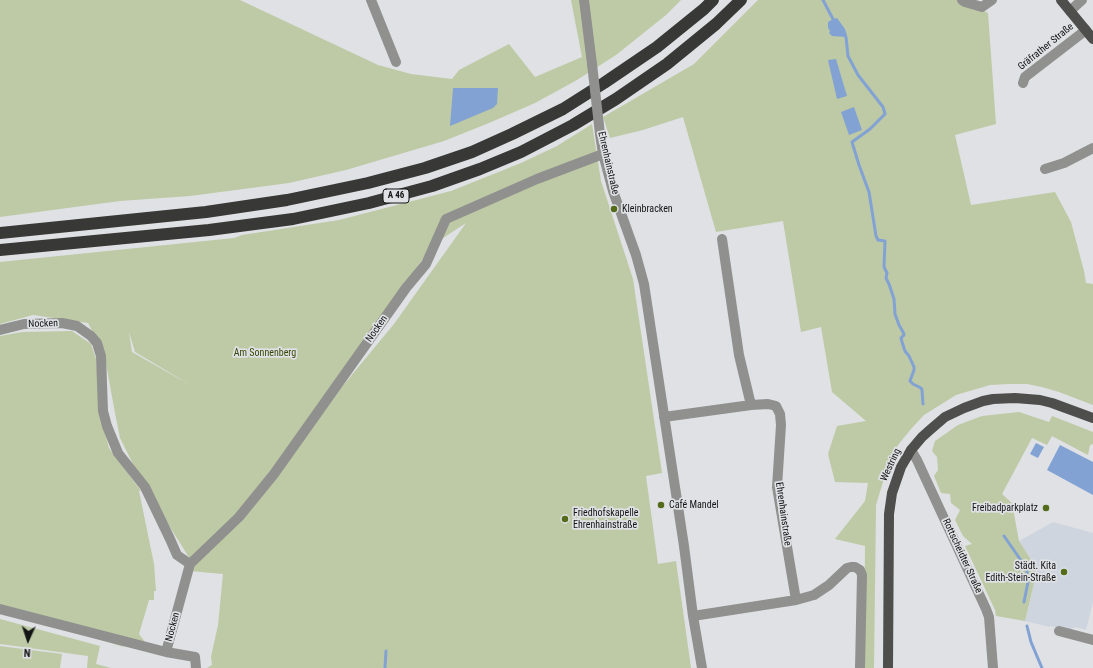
<!DOCTYPE html>
<meta charset="utf-8">
<style>
body{margin:0}
#map{position:relative;width:1093px;height:668px;overflow:hidden;background:#dfe1e4;font-family:"Roboto Condensed",sans-serif}
canvas{display:block}
.north{position:absolute;left:8px;top:620px;width:40px;height:40px;-webkit-text-stroke:3px #dfe1e4;paint-order:stroke;rotate:183deg;font-size:11px;font-weight:700;line-height:16px;text-align:center;color:#131414}
.north::after{content:'';display:block;margin:auto;width:14px;height:18px;background:#131414;clip-path:polygon(50% 0,100% 100%,50% 72%,0 100%)}
</style>
<div id="map">
<canvas width="1093" height="668"></canvas>
<div class="north">N</div>
</div>
<script>
const g = document.querySelector('canvas').getContext('2d');
g.lineJoin = 'round';
function fill(path, color) { g.fillStyle = color; g.fill(path, 'evenodd'); }
const shape = rows => new Path2D(rows.map(r => 'M' + r).join(''));
function strokePath(path, color, width, dash) { g.strokeStyle = color; g.lineWidth = width; g.lineCap = dash ? 'butt' : 'round'; g.setLineDash(dash || []); g.stroke(path); }
function drawText(font, color, halo, rows, align = 'center') {
  g.font = font + ' "Roboto Condensed",sans-serif'; g.lineWidth = 3.5; g.setLineDash([]); g.textBaseline = 'middle'; g.strokeStyle = halo; g.fillStyle = color; for (const [text, x, y, turn = 0] of rows) {
    g.save(); g.translate(x, y); g.rotate((+turn || 0) * Math.PI / 180); g.textAlign = isNaN(turn) ? turn : align; if (halo) g.strokeText(text, 0, 0); g.fillText(text, 0, 0); g.restore();
  }
}
fill(shape([
 [1053,522,1093,533,1093,602,1086,630,1076,627,1069,630,1050,626,1050,627,1025,621,1035,579,1019,541]
]), '#cfd5de');
fill(shape([
 [0,0,240,0,378,65,411,74,452,79,459,70,509,44,535,77,582,57,571,0,681,0,666,15,616,55,577,80,535,103,489,123,444,141,346,170,289,183,190,196,120,201,0,217],
 [758,0,965,0,988,13,996,124,955,135,971,205,1055,192,1071,222,1084,271,1086,283,1093,284,1093,405,1059,392,1042,387,1027,384,1009,384,990,385,956,395,924,415,911,429,898,445,889,462,876,505,874,668,864,668,865,546,835,539,865,501,868,483,835,482,828,454,837,426,866,421,832,392,821,327,801,332,783,221,716,232,683,117,643,130,610,138,603,117,694,64],
 [592,124,601,181,633,279,662,473,646,476,658,564,676,561,691,668,207,668,212,665,211,657,218,625,223,574,190,571,272,482,341,388,394,324,466,223,428,248,430,249,271,474,237,516,190,559,143,484,120,438,115,413,104,353,88,323,33,315,0,324,0,262,234,238,242,235,339,220,451,191,521,163,557,146],
 [129,332,135,352,192,386,132,352],
 [72,331,91,344,96,359,101,418,109,448,141,491,139,491,154,564,156,591,154,591,154,600,149,600,139,634,145,642,123,645,124,647,0,610,0,336,22,332],
 [1019,412,1049,422,1052,416,1093,432,1093,444,1090,445,1088,455,1052,436,1047,445,1032,438,1002,494,1012,503,1019,541,1035,566,1035,579,1025,621,996,616,995,610,965,546,972,544,963,536,955,520,960,510,951,503,950,494,941,493,934,476,938,470,937,457,932,451,935,441,958,425,982,416],
 [0,619,100,646,96,664,111,668,87,668,88,656,0,644],
 [0,646,62,654,60,668,0,668]
]), '#bdcaa5');
fill(shape([
 [837,18,845,29,847,35,846,37,832,36,829,33,830,31,828,28,828,22,833,19],
 [836,59,847,96,837,99,828,60],
 [453,88,498,88,497,104,493,108,450,126],
 [854,107,862,130,849,135,841,112],
 [1036,443,1044,447,1038,458,1030,454],
 [1060,445,1093,462,1093,495,1047,470]
]), '#83a2d4');
strokePath(shape([
 [823,0,834,21],
 [845,36,846,37,848,56,858,75,883,107,885,114,870,129,852,142,859,165,869,192,876,236,878,240,885,241,884,267,887,273,886,278,889,284,894,299,895,314,899,325,903,332,904,335,901,338,902,342,905,351,909,356,914,367,914,370,910,381,913,384,921,388,922,390,923,404],
 [1004,536,1027,569,1027,573],
 [1024,602,1028,582],
 [1027,626,1031,642,1042,668],
 [385,668,386,651]
]), '#83a2d4', 3);
strokePath(shape([
 [371,0,396,62],
 [584,0,592,64],
 [962,0,965,2,982,7,992,0],
 [1070,11,1082,0],
 [1023,83,1025,77,1086,30],
 [600,134,603,154,613,191,636,255,644,284,684,546,693,616,702,668],
 [1045,169,1064,163,1093,148],
 [722,239,739,355,751,405],
 [0,330,24,324,62,323,77,326,91,336,97,343,101,356,103,411,107,426,118,453,145,487,170,539,177,555,190,564],
 [664,417,751,405,768,404,776,406,780,414,781,425,777,487,796,600],
 [911,450,917,460,986,609,989,617,993,668],
 [0,609,166,652],
 [693,616,796,600,814,595,829,585,847,568,851,567,855,567,860,570,862,575,860,668],
 [1059,631,1093,640],
 [196,668,195,657,166,652,190,564,239,517,274,474,406,288,426,264,446,219,537,179,603,154]
]), '#90908f', 10);
strokePath(shape([
 [1061,0,1093,39],
 [888,668,889,514,892,493,901,467,911,450,922,437,931,429,945,417,964,408,983,401,993,399,1015,398,1040,400,1052,403,1093,418]
]), '#4e4f4d', 10);
strokePath(shape([
 [0,233,206,212,287,200,368,183,425,168,472,152,512,134,563,109,604,83,657,47,704,9,713,0],
 [0,250,209,230,293,219,369,203,432,186,480,169,521,152,573,125,616,99,667,64,716,24,741,0]
]), '#383936', 12);
strokePath(shape([
 [592,64,600,134]
]), '#90908f', 10);
for (const [x, y, r, color] of [
 [614,209,4,"#546b1a"],
 [661,505,4,"#546b1a"],
 [1046,508,4,"#546b1a"],
 [565,519,4,"#546b1a"],
 [1064,572,4,"#546b1a"]
]) { const dot = new Path2D(); dot.arc(x, y, r, 0, 2 * Math.PI); g.fillStyle = color; g.fill(dot); strokePath(dot, '#dfe1e4', 1.5); }
for (const [x, y, w] of [
 [396,196,26]
]) { const box = new Path2D(); box.roundRect(x - w / 2, y - 7, w, 14, 3); g.fillStyle = '#dfe1e4'; g.fill(box); strokePath(box, '#131414', 1); }
drawText('bold 9px', '#131414', null, [
 ["A 46",396,196]
]);
drawText('10px', '#131414', '#dfe1e4', [
 ["Gräfrather Straße",1046,47,-39],
 ["Ehrenhainstraße",608,163,77],
 ["Nocken",43,324,-2],
 ["Nocken",377,329,-55],
 ["Westring",891,465,-65],
 ["Ehrenhainstraße",783,514,82],
 ["Rottscheidter Straße",962,556,65],
 ["Nocken",173,627,-75]
]);
drawText('10px', '#131414', '#dfe1e4', [
 ["Kleinbracken",622,209],
 ["Café Mandel",669,505],
 ["Freibadparkplatz",1038,508,"right"],
 ["Friedhofskapelle",573,513],
 ["Ehrenhainstraße",573,525],
 ["Städt. Kita",1056,566,"right"],
 ["Edith-Stein-Straße",1056,578,"right"]
], 'left');
drawText('10px', '#354603', '#dfe1e4', [
 ["Am Sonnenberg",265,353]
]);
</script>
